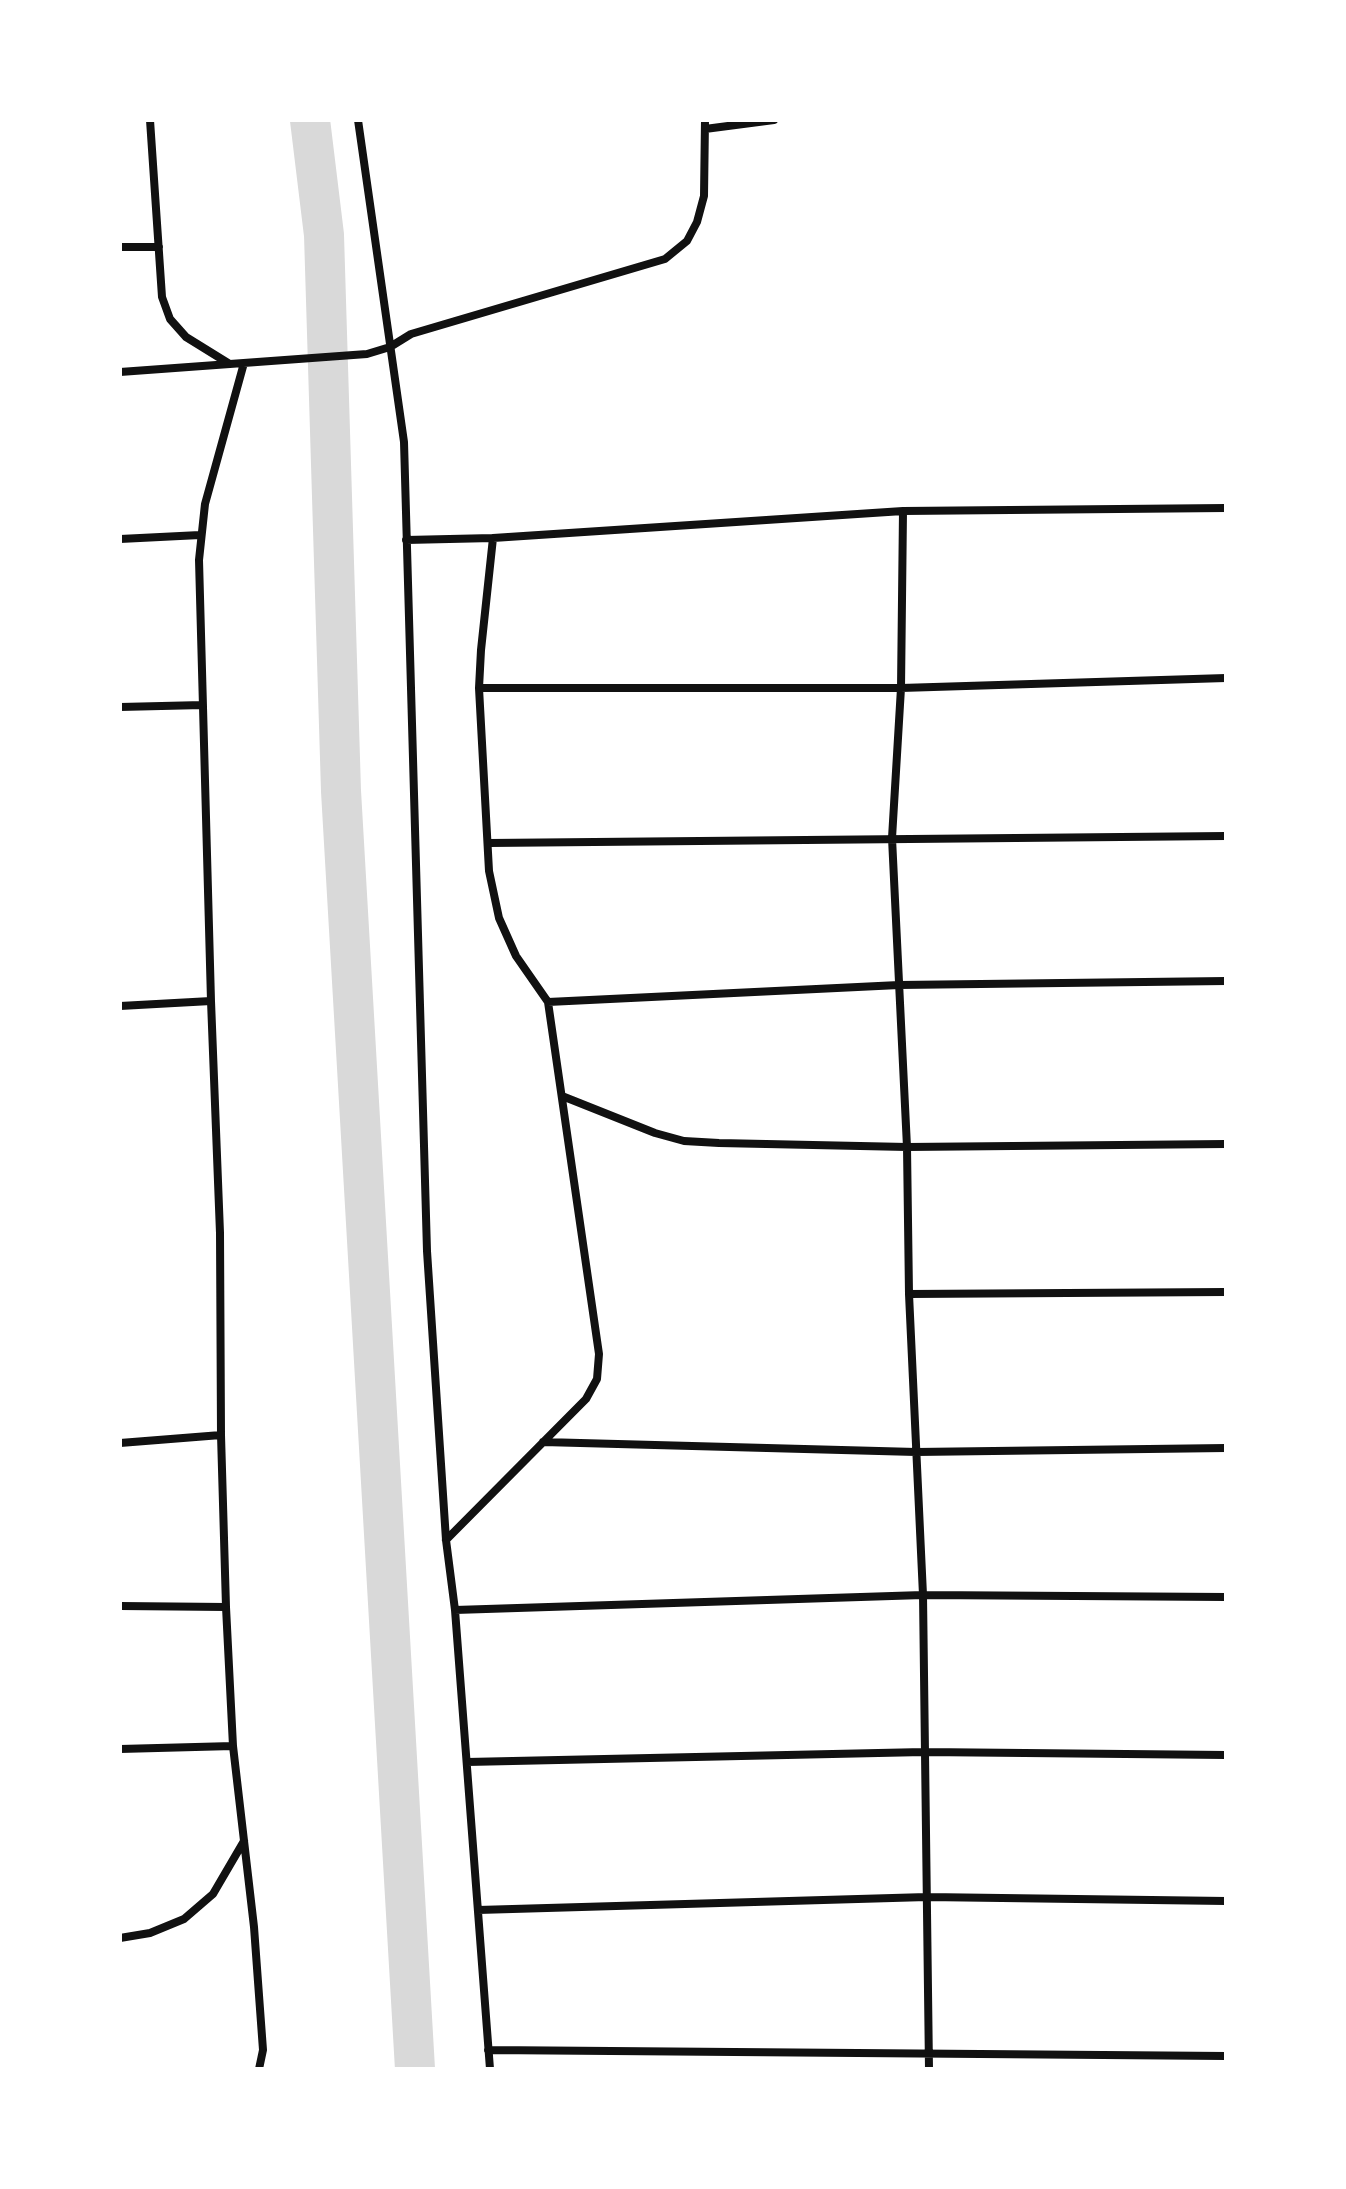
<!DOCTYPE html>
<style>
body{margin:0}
#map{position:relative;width:1346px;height:2189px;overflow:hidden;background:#fff;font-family:Lato,sans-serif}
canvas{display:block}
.frame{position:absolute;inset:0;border:122px solid #fff;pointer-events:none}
</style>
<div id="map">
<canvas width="1346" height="2189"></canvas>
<div class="frame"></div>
</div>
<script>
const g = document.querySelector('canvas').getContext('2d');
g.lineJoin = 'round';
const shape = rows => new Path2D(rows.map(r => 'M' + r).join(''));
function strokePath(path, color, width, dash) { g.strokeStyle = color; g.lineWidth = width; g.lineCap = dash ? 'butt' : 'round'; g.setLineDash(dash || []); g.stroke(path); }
strokePath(shape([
 [310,120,324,235,341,791,415,2069]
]), '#d9d9d9', 40);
strokePath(shape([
 [150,120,162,297,170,319,186,337,228,363],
 [358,120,404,442,427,1251,446,1540,455,1610,490,2069],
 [705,129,774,120],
 [120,247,159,247],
 [244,363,205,504,199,560,211,1001,220,1233,221,1435,226,1607,233,1746,254,1927,263,2050,259,2069],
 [120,372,367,354,390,347,411,334,665,259,687,241,697,222,704,196,705,120],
 [903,511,901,688,892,838,907,1147,909,1294,923,1595,929,2069],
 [120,539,200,535],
 [406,540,493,538,903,511,1226,508],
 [479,688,901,688,1226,678],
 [120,707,203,705],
 [489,843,1226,836],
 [548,1002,899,985,1226,981],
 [120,1006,211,1001],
 [562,1096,655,1133,684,1141,719,1143,907,1147,1226,1144],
 [909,1294,1226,1292],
 [543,1442,916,1452,1226,1448],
 [120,1443,221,1435],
 [446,1540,586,1399,597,1379,599,1354,548,1002,516,956,499,918,489,871,479,688,481,650,493,538],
 [120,1606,226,1607],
 [455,1610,923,1595,1226,1597],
 [120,1749,233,1746],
 [467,1762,924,1752,1226,1755],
 [478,1910,927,1897,1226,1901],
 [120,1938,150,1933,184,1919,213,1894,244,1841],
 [488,2050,1226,2056]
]), '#111', 8);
</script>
